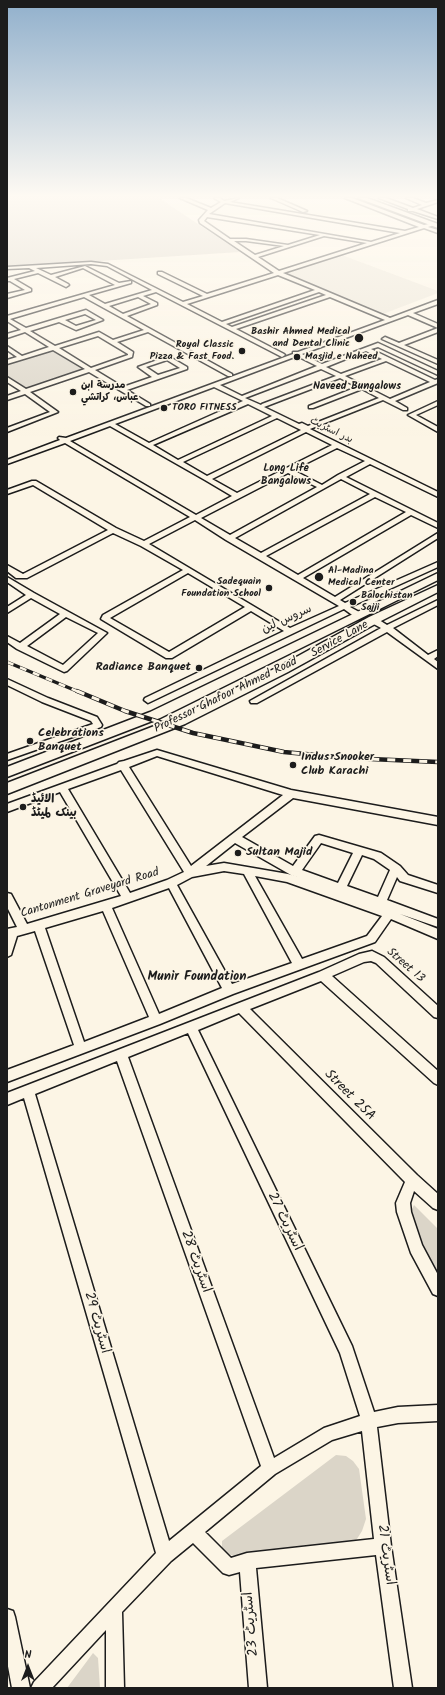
<!DOCTYPE html>
<meta charset="utf-8">
<style>
body{margin:0}
#map{position:relative;width:445px;height:1695px;overflow:hidden;background:#fcf5e5;font-family:Kalam,sans-serif}
canvas{display:block}
.frame{position:absolute;inset:0;border:8px solid #1c1c1c;pointer-events:none}
.north{position:absolute;left:8px;top:1647px;width:40px;height:40px;-webkit-text-stroke:3px #fcf5e5;paint-order:stroke;rotate:0deg;font-size:11px;font-weight:700;line-height:16px;text-align:center;color:#1c1c1c}
.north::after{content:'';display:block;margin:auto;width:14px;height:18px;background:#1c1c1c;clip-path:polygon(50% 0,100% 100%,50% 72%,0 100%)}
</style>
<div id="map">
<canvas width="445" height="1695"></canvas>
<div class="frame"></div>
<div class="north">N</div>
</div>
<script>
const g = document.querySelector('canvas').getContext('2d');
g.lineJoin = 'round';
function fill(path, color) { g.fillStyle = color; g.fill(path, 'evenodd'); }
const shape = rows => new Path2D(rows.map(r => 'M' + r).join(''));
function strokePath(path, color, width, dash) { g.strokeStyle = color; g.lineWidth = width; g.lineCap = dash ? 'butt' : 'round'; g.setLineDash(dash || []); g.stroke(path); }
function drawText(font, color, halo, rows, align = 'center') {
  g.font = font + ' Kalam,"Playpen Sans Arabic",sans-serif'; g.lineWidth = 3.5; g.setLineDash([]); g.textBaseline = 'middle'; g.strokeStyle = halo; g.fillStyle = color; for (const [text, x, y, turn = 0] of rows) {
    g.save(); g.translate(x, y); g.rotate((+turn || 0) * Math.PI / 180); g.textAlign = isNaN(turn) ? turn : align; if (halo) g.strokeText(text, 0, 0); g.fillText(text, 0, 0); g.restore();
  }
}
fill(shape([
 [342,255,438,291,438,293,383,314,284,272]
]), '#ebe5d6');
fill(shape([
 [7,198,159,198,240,252,7,267],
 [54,348,92,369,25,391,7,379,7,362],
 [414,1205,438,1229,438,1282,409,1219,411,1211],
 [336,1455,346,1456,353,1461,359,1469,366,1519,362,1531,355,1542,235,1556,227,1554,222,1548,222,1541],
 [93,1653,98,1658,100,1688,67,1688]
]), '#dbd5c8');
const minor = shape([
 [180,198,186,198,211,208,221,202,214,198,220,198,224,201,239,198,230,202,405,231,419,227,345,198,352,198,424,225,434,223,434,225,428,227,438,230,438,233,424,228,283,273,390,318,438,300,438,304,413,313,438,324,438,328,408,315,302,354,322,364,378,343,438,371,438,375,436,374,378,347,371,349,435,380,438,379,438,383,395,401,407,408,407,410,403,410,383,400,310,429,438,492,438,497,436,496,370,464,346,477,438,523,438,528,411,515,303,578,335,597,438,533,438,538,340,600,345,603,438,562,438,567,350,607,361,613,361,617,355,617,344,609,148,703,144,700,145,698,284,631,251,611,172,658,166,658,101,619,103,615,183,570,141,546,113,533,27,578,16,578,7,571,7,565,23,574,108,530,33,485,7,494,7,490,32,481,36,481,116,528,144,541,190,517,65,443,7,464,7,460,60,440,58,438,59,437,66,438,293,354,293,352,298,352,385,320,330,297,236,329,284,354,285,355,282,357,156,292,143,296,157,303,157,305,127,316,232,374,232,376,228,376,148,332,117,342,133,352,132,357,95,370,123,387,152,377,138,367,166,357,170,357,187,367,187,369,127,390,150,404,150,406,146,406,89,372,30,392,58,412,7,432,7,428,50,412,25,394,7,400,7,396,21,391,7,382,7,377,26,389,85,369,53,350,7,364,7,360,17,357,7,350,7,346,22,356,49,347,25,332,7,338,7,334,21,330,7,321,7,316,115,285,83,268,55,277,68,284,69,285,66,287,38,273,14,279,31,289,31,291,7,298,7,294,25,290,10,281,7,281,7,278,35,271,29,268,7,269,7,267,91,262,108,264,183,302,203,296,158,274,158,272,162,272,207,294,274,273,200,223,199,220,208,210,180,198],
 [225,203,400,233,371,242,209,214,225,203],
 [207,217,320,235,288,245,246,239,230,239,204,221,207,217],
 [324,236,367,243,279,271,258,257,324,236],
 [234,241,246,241,284,246,255,255,234,241],
 [91,264,107,266,152,290,105,304,89,295,131,283,131,281,119,283,85,266,51,275,36,268,91,264],
 [278,275,315,290,222,322,187,304,278,275],
 [319,292,326,295,232,327,226,324,319,292],
 [84,297,144,330,113,340,99,332,55,346,30,331,59,322,76,330,103,320,86,310,26,328,10,319,84,297],
 [138,297,151,304,123,314,109,306,138,297],
 [85,314,96,320,76,326,65,320,85,314],
 [98,336,128,354,128,355,91,368,59,348,98,336],
 [366,351,382,359,341,374,326,367,366,351],
 [297,356,317,366,242,396,220,385,297,356],
 [167,360,180,368,158,375,146,367,167,360],
 [386,361,430,382,390,399,345,376,386,361],
 [321,369,336,376,262,404,261,405,245,398,321,369],
 [340,378,357,387,309,406,309,408,313,408,362,389,379,398,308,426,302,423,299,424,264,407,340,378],
 [214,387,243,401,149,443,115,424,214,387],
 [248,404,272,416,178,460,153,445,248,404],
 [277,418,301,430,207,476,183,462,277,418],
 [110,426,205,480,232,496,196,515,70,441,110,426],
 [306,432,332,445,237,493,212,479,306,432],
 [337,448,365,461,338,475,322,485,293,470,337,448],
 [288,473,317,487,230,535,201,518,288,473],
 [341,479,370,494,261,553,235,538,341,479],
 [375,497,406,512,298,575,266,556,375,497],
 [195,520,226,540,339,606,290,628,149,544,195,520],
 [188,573,245,607,169,652,110,618,188,573],
 [271,198,277,198,307,211,303,212,271,198],
 [379,198,386,198,413,208,422,205,406,198,413,198,426,203,438,200,438,202,417,209,438,217,438,219,413,211,408,211,408,209,379,198],
 [438,328,438,332,404,345,438,360,438,364,382,339,385,337,399,343,438,328],
 [438,401,438,405,416,415,438,427,438,432,408,415,438,401],
 [7,577,34,593,107,633,67,671,64,672,17,649,7,642,7,636,20,643,60,614,31,598,7,613,7,607,26,595,7,582,7,577],
 [66,617,98,633,63,665,27,646,66,617],
 [438,600,438,605,393,628,428,655,438,650,438,656,434,659,438,662,438,669,387,632,257,703,251,703,250,701,381,628,370,622,370,618,376,618,387,625,438,600],
 [7,679,48,698,97,717,102,725,101,727,7,760,7,754,93,724,91,721,42,702,7,685,7,679],
 [157,750,291,790,438,817,438,825,293,798,242,837,293,866,315,836,319,835,381,853,400,866,408,875,438,885,438,893,400,881,397,877,387,900,438,919,438,927,400,914,438,929,438,939,391,919,375,942,233,994,160,1024,7,1082,7,1070,74,1045,35,931,17,936,11,955,7,957,7,929,17,927,7,907,7,893,11,894,27,924,121,896,60,792,7,812,7,804,117,764,119,762,124,761,157,750],
 [157,756,283,795,191,866,129,767,157,756],
 [121,770,184,872,167,880,130,893,68,789,121,770],
 [235,843,291,875,323,886,288,874,224,863,206,866,235,843],
 [321,843,353,853,338,883,302,870,321,843],
 [362,855,374,859,390,870,378,897,347,886,362,855],
 [224,871,244,874,292,963,232,984,177,885,192,877,224,871],
 [255,876,287,882,382,916,367,936,302,959,255,876],
 [169,888,222,988,159,1014,112,908,169,888],
 [103,911,149,1017,84,1042,45,928,103,911],
 [372,951,384,957,438,1006,438,1018,434,1017,376,963,371,961,364,962,332,976,438,1071,438,1085,434,1083,321,981,250,1009,417,1175,438,1194,438,1210,433,1208,414,1191,410,1203,411,1212,422,1245,438,1275,438,1296,433,1294,411,1253,397,1212,396,1203,405,1182,239,1013,198,1030,352,1346,374,1412,398,1407,438,1405,438,1421,398,1423,377,1427,391,1546,412,1688,394,1688,376,1555,256,1568,267,1688,249,1688,240,1572,229,1575,223,1573,193,1543,171,1561,122,1612,124,1688,106,1688,106,1630,52,1688,31,1688,34,1682,156,1553,24,1098,7,1105,7,1093,319,972,359,954,372,951],
 [188,1033,340,1353,360,1416,324,1428,274,1458,128,1057,188,1033],
 [117,1061,261,1466,169,1541,35,1094,117,1061],
 [362,1431,374,1539,247,1553,231,1558,205,1532,275,1474,332,1440,362,1431],
 [7,1609,13,1611,15,1617,30,1688,12,1688,7,1661,7,1609]
]);
const secondary = shape([
 [358,198,367,198,438,224,438,228,358,198]
]);
const primary = shape([
 [438,573,438,580,160,718,7,777,7,767,150,712,438,573],
 [438,585,438,592,377,623,288,672,185,724,7,794,7,783,175,718,280,666,369,617,438,585]
]);
strokePath(minor, '#1c1c1c', 3);
strokePath(secondary, '#1c1c1c', 3);
strokePath(primary, '#1c1c1c', 3);
fill(minor, '#fcf5e5');
fill(secondary, '#fcf5e5');
fill(primary, '#fcf5e5');
const railFar1 = shape([
 [7,662,79,692]
]);
const rail = shape([
 [77,691,125,711,193,733,284,752,348,758,438,762]
]);
strokePath(railFar1, '#1c1c1c', 3.5);
strokePath(rail, '#1c1c1c', 4.5);
strokePath(railFar1, '#fcf5e5', 2.5, [7]);
strokePath(rail, '#fcf5e5', 3, [8]);
const sky = g.createLinearGradient(0, 0, 0, 436);
sky.addColorStop(0, '#91b0cc');
sky.addColorStop(0.45, '#fefaf3');
sky.addColorStop(1, '#fefaf300');
g.fillStyle = sky;
g.fillRect(0, 0, 445, 436);
for (const [x, y, r, color] of [
 [359,338,5,"#1c1c1c"],
 [242,351,4,"#1c1c1c"],
 [297,357,4,"#1c1c1c"],
 [73,392,4,"#1c1c1c"],
 [164,408,4,"#1c1c1c"],
 [319,577,5,"#1c1c1c"],
 [269,588,4,"#1c1c1c"],
 [353,602,4,"#1c1c1c"],
 [199,668,4,"#1c1c1c"],
 [30,741,4,"#1c1c1c"],
 [293,765,4,"#1c1c1c"],
 [23,807,4,"#1c1c1c"],
 [238,853,4,"#1c1c1c"]
]) { const dot = new Path2D(); dot.arc(x, y, r, 0, 2 * Math.PI); g.fillStyle = color; g.fill(dot); strokePath(dot, '#fcf5e5', 1.5); }
drawText('bold 10px', '#1c1c1c', '#fcf5e5', [
 ["Bashir Ahmed Medical",350,332,"right"],
 ["and Dental Clinic",350,344,"right"],
 ["Royal Classic",234,345,"right"],
 ["Pizza & Fast Food.",234,357,"right"],
 ["Masjid e Naheed",305,357],
 ["مدرسة ابن",81,386],
 ["عباس، كراتشي",81,398],
 ["TORO FITNESS",172,408],
 ["Al-Madina",328,571],
 ["Medical Center",328,583],
 ["Sadequain",261,582,"right"],
 ["Foundation School",261,594,"right"],
 ["Balochistan",361,596],
 ["Sajji",361,608]
], 'left');
drawText('10px', '#1c1c1c', '#fcf5e5', [
 ["بدر اسٹریٹ",331,431,26]
]);
drawText('bold 11px', '#1c1c1c', '#fcf5e5', [
 ["Naveed Bungalows",357,387],
 ["Long Life",286,469],
 ["Bangalows",286,482]
]);
drawText('12px', '#1c1c1c', '#fcf5e5', [
 ["سروس لین",287,620,-24],
 ["Service Lane",340,640,-29],
 ["Professor Ghafoor Ahmed Road",226,696,-26],
 ["Cantonment Graveyard Road",90,894,-17],
 ["Street 13",405,966,41]
]);
drawText('bold 12px', '#1c1c1c', '#fcf5e5', [
 ["Radiance Banquet",191,668,"right"],
 ["Celebrations",38,734],
 ["Banquet",38,748],
 ["Indus Snooker",301,758],
 ["Club Karachi",301,772],
 ["الائیڈ",31,800],
 ["بینک لمیٹڈ",31,814],
 ["Sultan Majid",246,853]
], 'left');
drawText('bold 13px', '#1c1c1c', '#fcf5e5', [
 ["Munir Foundation",197,978]
]);
drawText('14px', '#1c1c1c', '#fcf5e5', [
 ["Street 25A",349,1096,45],
 ["اسٹریٹ 27",284,1222,64],
 ["اسٹریٹ 28",195,1262,70],
 ["اسٹریٹ 29",96,1323,74],
 ["اسٹریٹ 21",385,1555,82],
 ["اسٹریٹ 23",252,1624,-95]
]);
</script>
